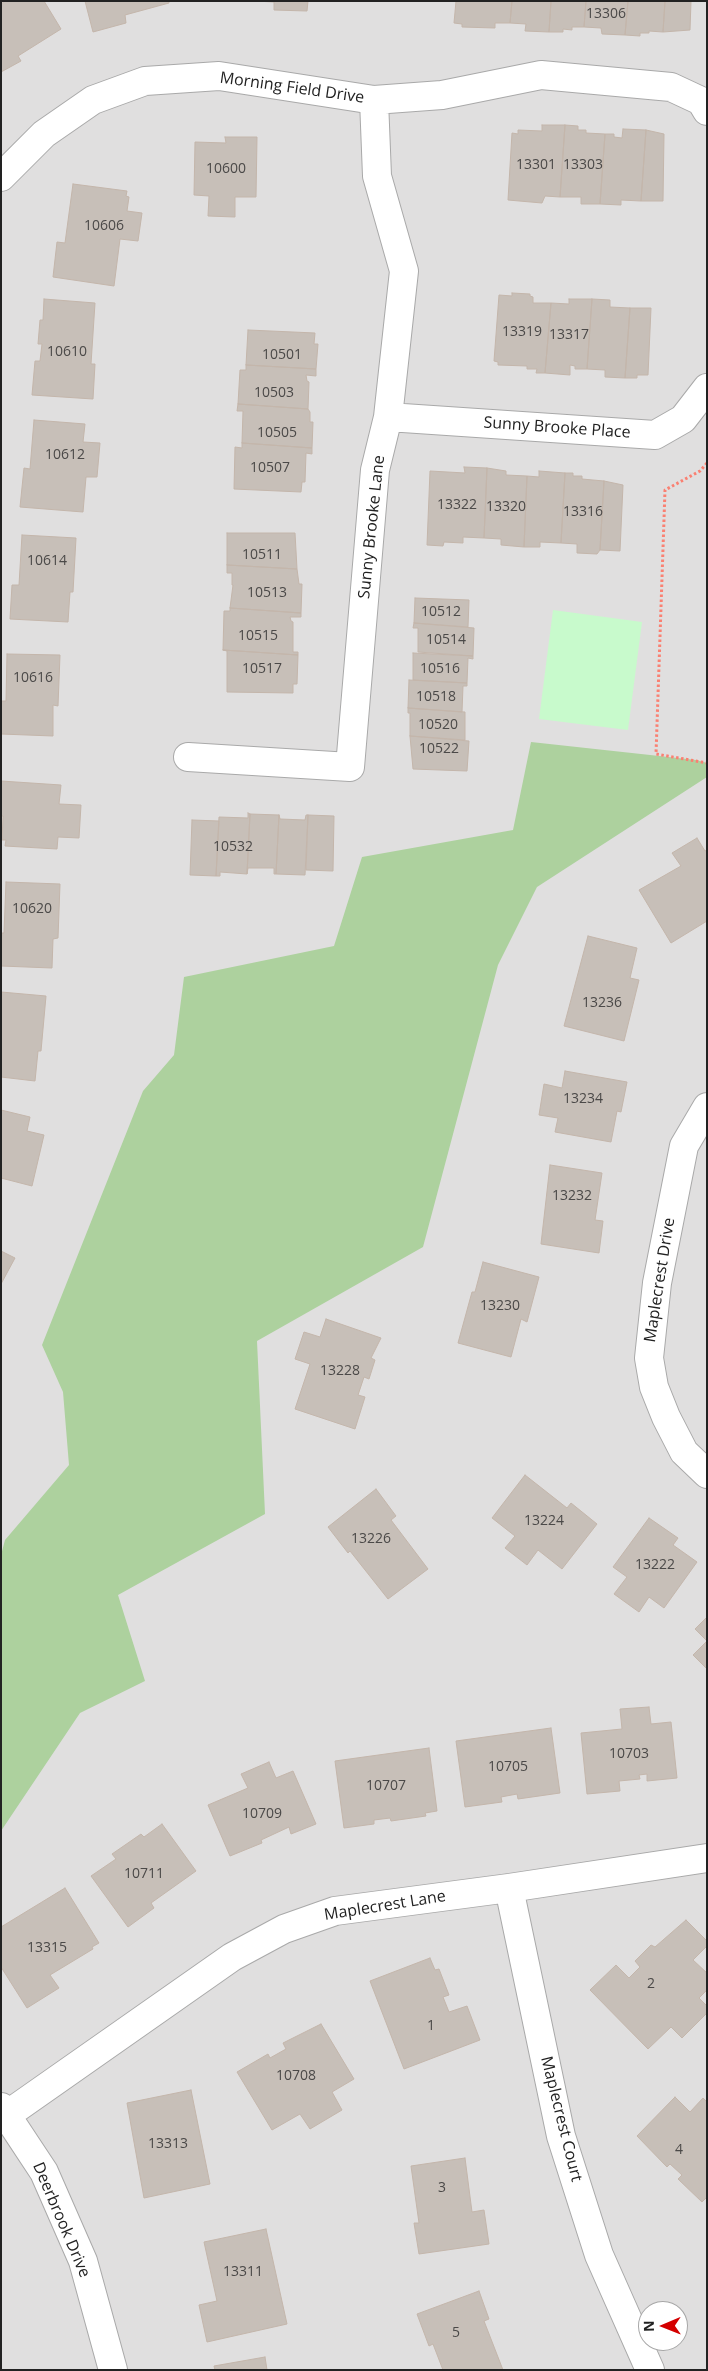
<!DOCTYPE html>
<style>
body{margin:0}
#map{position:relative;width:708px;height:2371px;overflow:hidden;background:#f2efe9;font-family:"Open Sans",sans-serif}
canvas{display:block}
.frame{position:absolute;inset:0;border:2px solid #222;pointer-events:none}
.north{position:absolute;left:638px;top:2301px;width:50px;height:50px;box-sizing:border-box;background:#fff;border:1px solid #a7a7a7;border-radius:50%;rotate:269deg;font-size:14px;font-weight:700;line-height:20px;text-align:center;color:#222}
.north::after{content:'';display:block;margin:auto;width:18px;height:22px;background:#d40000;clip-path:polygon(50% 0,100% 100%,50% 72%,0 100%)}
</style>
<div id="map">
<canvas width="708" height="2371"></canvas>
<div class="frame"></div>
<div class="north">N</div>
</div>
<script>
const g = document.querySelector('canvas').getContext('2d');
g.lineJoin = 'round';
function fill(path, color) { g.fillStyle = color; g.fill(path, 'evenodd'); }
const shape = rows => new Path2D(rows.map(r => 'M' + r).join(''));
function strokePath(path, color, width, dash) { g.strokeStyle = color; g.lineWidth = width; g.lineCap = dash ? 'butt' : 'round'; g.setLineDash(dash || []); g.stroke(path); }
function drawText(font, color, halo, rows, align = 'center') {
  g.font = font + ' "Open Sans",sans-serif'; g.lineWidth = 4.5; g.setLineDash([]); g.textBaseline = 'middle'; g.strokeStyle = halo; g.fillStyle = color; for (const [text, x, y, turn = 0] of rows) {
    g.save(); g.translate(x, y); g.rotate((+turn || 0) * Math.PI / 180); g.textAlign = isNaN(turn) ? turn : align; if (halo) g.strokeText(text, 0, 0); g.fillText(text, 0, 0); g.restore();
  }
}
fill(shape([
 [1,1,707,1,707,2370,1,2370],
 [648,2311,678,2311,678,2341,648,2341]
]), '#e0dfdf');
fill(shape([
 [531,742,696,760,707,763,707,777,537,887,498,965,423,1247,257,1341,265,1514,118,1595,145,1681,80,1713,1,1831,1,1555,5,1540,69,1465,63,1392,42,1345,143,1091,174,1055,184,977,334,946,362,857,513,830]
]), '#add19e');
fill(shape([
 [553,610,642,622,628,730,539,719]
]), '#c8facc');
const building = shape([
 [5,1,44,1,61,29,18,56,21,61,1,72,1,4,5,1],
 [85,1,169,1,169,3,125,15,126,23,93,32,85,1],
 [255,1,308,1,307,11,274,10,274,2,255,1],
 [456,1,512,1,510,23,495,23,495,28,462,27,462,24,454,23,456,1],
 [512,1,551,1,549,32,525,31,526,24,510,23,512,1],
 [551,1,586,1,584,27,572,27,572,30,563,29,563,32,549,32,551,1],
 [586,1,628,1,625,35,602,34,601,28,584,27,586,1],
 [628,1,665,1,663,32,649,31,649,33,640,33,640,36,625,35,628,1],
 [665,1,691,1,690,30,663,32,665,1],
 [542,125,565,125,560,197,545,196,542,203,508,200,512,133,518,134,518,130,542,131,542,125],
 [565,125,578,126,578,130,586,130,586,133,605,134,600,204,581,204,581,197,560,197,565,125],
 [623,129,646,130,641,201,621,200,621,205,600,204,605,134,614,134,614,137,622,138,623,129],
 [646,130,664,134,663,201,641,201,646,130],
 [225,137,257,137,256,197,235,197,235,217,208,216,209,196,194,195,195,142,226,143,225,137],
 [73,184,127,191,126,196,129,197,127,211,142,213,138,241,120,239,114,286,53,277,57,242,65,243,73,184],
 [512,293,530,294,530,296,533,297,533,303,551,303,545,373,536,373,537,369,527,369,527,366,498,365,498,362,494,361,499,295,512,296,512,293],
 [44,299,95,303,91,364,95,364,93,399,32,395,35,361,40,361,42,344,38,344,40,320,43,320,44,299],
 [569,299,592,299,587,369,575,369,575,366,570,365,570,375,545,373,551,303,569,304,569,299],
 [592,299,610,300,610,307,630,308,625,378,605,377,605,370,587,369,592,299],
 [630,308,651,308,648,375,637,375,637,378,625,378,630,308],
 [248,330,315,333,314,344,318,344,316,369,246,365,248,330],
 [246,365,316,369,316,376,306,375,307,381,309,382,308,409,238,404,240,370,246,370,246,365],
 [238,404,308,409,310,412,310,422,313,422,312,448,242,443,243,411,237,411,238,404],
 [34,420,85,424,83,442,100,443,97,477,86,477,83,512,20,507,24,468,30,469,34,420],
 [242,443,312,448,312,454,306,453,305,482,302,482,301,492,234,489,235,447,242,448,242,443],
 [464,467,487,468,484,538,463,537,463,543,444,542,443,546,427,545,430,471,465,473,464,467],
 [487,468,506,471,506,475,527,476,524,547,501,545,501,539,484,538,487,468],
 [539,471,565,473,561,543,540,542,540,547,524,547,527,476,539,477,539,471],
 [565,473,573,473,573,476,582,476,582,479,604,481,600,550,597,554,577,553,577,544,561,543,565,473],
 [604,481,623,485,620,551,600,550,604,481],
 [227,533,295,533,297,569,227,565,227,533],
 [22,535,76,538,73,592,70,592,68,622,10,619,12,585,19,585,22,535],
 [227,565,297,569,299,584,302,584,301,613,230,608,233,585,232,585,232,573,227,573,227,565],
 [415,598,469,600,468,627,414,623,415,598],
 [230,608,301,613,301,617,290,617,291,621,293,622,293,652,298,652,298,655,223,650,224,611,230,611,230,608],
 [414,623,474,628,473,656,418,652,418,628,413,628,414,623],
 [223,650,298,655,297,684,293,684,293,693,227,692,227,651,223,650],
 [413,653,473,656,473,659,468,658,467,683,413,680,413,653],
 [7,654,60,655,58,706,53,705,53,736,1,734,1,701,6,701,7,654],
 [409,680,467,683,467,686,463,686,462,712,408,708,409,680],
 [408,708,465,712,465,740,410,736,410,713,408,713,408,708],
 [410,736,469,741,467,771,413,769,410,736],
 [1,781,61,785,59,804,81,805,79,838,58,837,57,849,5,846,6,840,2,840,3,816,1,816,1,781],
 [248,813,250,814,247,874,220,872,220,876,216,876,219,817,248,818,248,813],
 [250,814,279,815,276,874,274,874,274,868,248,868,247,874,250,814],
 [279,815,280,819,305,820,306,815,308,815,305,875,276,874,279,815],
 [308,815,334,816,333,871,306,870,308,815],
 [192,820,219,821,216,876,190,875,192,820],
 [697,838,705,851,707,850,707,921,671,943,639,890,681,866,672,853,697,838],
 [6,882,60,884,58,938,53,939,52,968,1,966,1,933,4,933,6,882],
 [588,936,637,948,630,978,639,980,624,1041,564,1026,588,936],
 [1,992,46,996,41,1051,38,1051,35,1081,1,1077,1,992],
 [565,1071,627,1082,621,1112,617,1111,611,1142,555,1132,558,1118,539,1115,544,1084,562,1088,565,1071],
 [1,1110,30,1117,27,1131,44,1135,32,1186,1,1178,1,1110],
 [550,1165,602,1173,595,1220,603,1221,599,1253,541,1244,550,1165],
 [1,1251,15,1258,1,1284,1,1251],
 [483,1262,539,1277,527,1322,521,1319,511,1357,458,1343,472,1292,475,1292,483,1262],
 [326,1319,381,1338,371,1358,375,1360,369,1379,364,1377,358,1395,365,1397,355,1429,295,1409,310,1364,295,1359,304,1332,320,1337,326,1319],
 [525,1475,567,1508,571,1503,597,1524,562,1569,538,1550,527,1565,505,1548,515,1536,492,1518,525,1475],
 [376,1489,396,1516,391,1520,428,1569,388,1599,350,1551,348,1553,328,1527,376,1489],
 [649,1518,678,1538,673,1545,697,1562,664,1608,649,1597,639,1612,614,1594,627,1577,613,1567,649,1518],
 [707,1617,707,1641,695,1629,707,1617],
 [707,1641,707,1669,693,1655,707,1641],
 [649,1707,651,1724,671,1722,677,1778,647,1781,647,1774,639,1775,640,1779,619,1781,620,1791,587,1794,581,1733,622,1729,620,1709,649,1707],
 [551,1728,560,1793,518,1799,517,1794,501,1797,502,1802,465,1807,456,1741,551,1728],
 [429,1748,437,1811,425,1813,426,1816,391,1821,390,1818,374,1820,374,1824,344,1828,335,1761,429,1748],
 [269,1762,276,1778,293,1771,316,1824,291,1834,289,1827,261,1840,262,1843,230,1856,208,1805,248,1788,241,1774,269,1762],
 [162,1824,196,1871,151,1903,154,1908,128,1927,91,1876,116,1859,112,1854,141,1834,144,1837,162,1824],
 [65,1888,99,1943,92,1947,93,1949,50,1975,59,1988,27,2008,1,1967,1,1927,65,1888],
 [686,1920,707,1941,707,1946,693,1960,707,1973,707,1990,699,1998,707,2006,707,2013,682,2038,671,2027,648,2049,590,1990,616,1965,629,1978,640,1967,635,1961,651,1945,655,1947,686,1920],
 [430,1958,435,1970,439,1969,449,1995,443,1997,449,2012,467,2006,480,2040,404,2069,370,1981,430,1958],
 [321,2024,354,2079,332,2092,342,2110,310,2129,300,2114,272,2130,237,2072,268,2054,270,2058,286,2049,283,2043,321,2024],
 [191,2090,210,2184,144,2198,127,2103,191,2090],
 [675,2097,690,2112,703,2098,707,2102,707,2197,702,2202,678,2179,682,2175,670,2164,667,2167,637,2136,675,2097],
 [465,2158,472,2212,484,2210,489,2244,419,2254,414,2223,419,2223,411,2166,465,2158],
 [266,2229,287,2324,207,2342,199,2305,217,2301,204,2242,266,2229],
 [479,2291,489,2319,484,2321,503,2370,443,2370,433,2344,429,2346,417,2314,479,2291],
 [265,2357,267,2370,215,2370,214,2366,265,2357]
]);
fill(building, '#c7bfb8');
strokePath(building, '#c4b6ab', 1);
const street = shape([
 [1,177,44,134,93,100,145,81,219,76,374,100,442,95,541,75,671,87,701,101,707,111],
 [388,417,655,435,683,419,707,388],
 [188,757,350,767,375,470,388,417,404,271,377,176,374,100],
 [707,1107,684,1146,657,1283,649,1358,654,1387,666,1417,684,1452,707,1474],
 [509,1888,561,2136,599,2255,650,2370],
 [1,2107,44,2172,83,2261,113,2370],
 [1,2119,232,1957,284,1929,335,1911,509,1888,707,1858]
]);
strokePath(street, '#a9a9a9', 30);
strokePath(shape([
 [707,463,700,471,665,490,656,754,707,763]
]), '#fa8072', 3, [2.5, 2.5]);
strokePath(street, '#fff', 28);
drawText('14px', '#4b4948', null, [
 ["13306",606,14],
 ["13301",536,165],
 ["13303",583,165],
 ["10600",226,169],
 ["10606",104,226],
 ["13319",522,332],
 ["13317",569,335],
 ["10610",67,352],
 ["10501",282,355],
 ["10503",274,393],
 ["10505",277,433],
 ["10612",65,455],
 ["10507",270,468],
 ["13322",457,505],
 ["13320",506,507],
 ["13316",583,512],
 ["10511",262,555],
 ["10614",47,561],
 ["10513",267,593],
 ["10512",441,612],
 ["10515",258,636],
 ["10514",446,640],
 ["10517",262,669],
 ["10516",440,669],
 ["10616",33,678],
 ["10518",436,697],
 ["10520",438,725],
 ["10522",439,749],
 ["10532",233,847],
 ["10620",32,909],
 ["13236",602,1003],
 ["13234",583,1099],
 ["13232",572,1196],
 ["13230",500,1306],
 ["13228",340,1371],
 ["13224",544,1521],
 ["13226",371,1539],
 ["13222",655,1565],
 ["10703",629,1754],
 ["10705",508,1767],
 ["10707",386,1786],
 ["10709",262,1814],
 ["10711",144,1874],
 ["13315",47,1948],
 ["2",651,1984],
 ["1",431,2026],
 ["10708",296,2076],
 ["13313",168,2144],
 ["4",679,2150],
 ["3",442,2188],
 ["13311",243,2272],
 ["5",456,2333]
]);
drawText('16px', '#222', '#fff', [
 ["Morning Field Drive",292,88,8],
 ["Sunny Brooke Place",557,428,4],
 ["Sunny Brooke Lane",372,527,-84],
 ["Maplecrest Drive",660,1280,-81],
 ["Maplecrest Lane",385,1906,-9],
 ["Maplecrest Court",561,2119,76],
 ["Deerbrook Drive",61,2220,67]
]);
</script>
